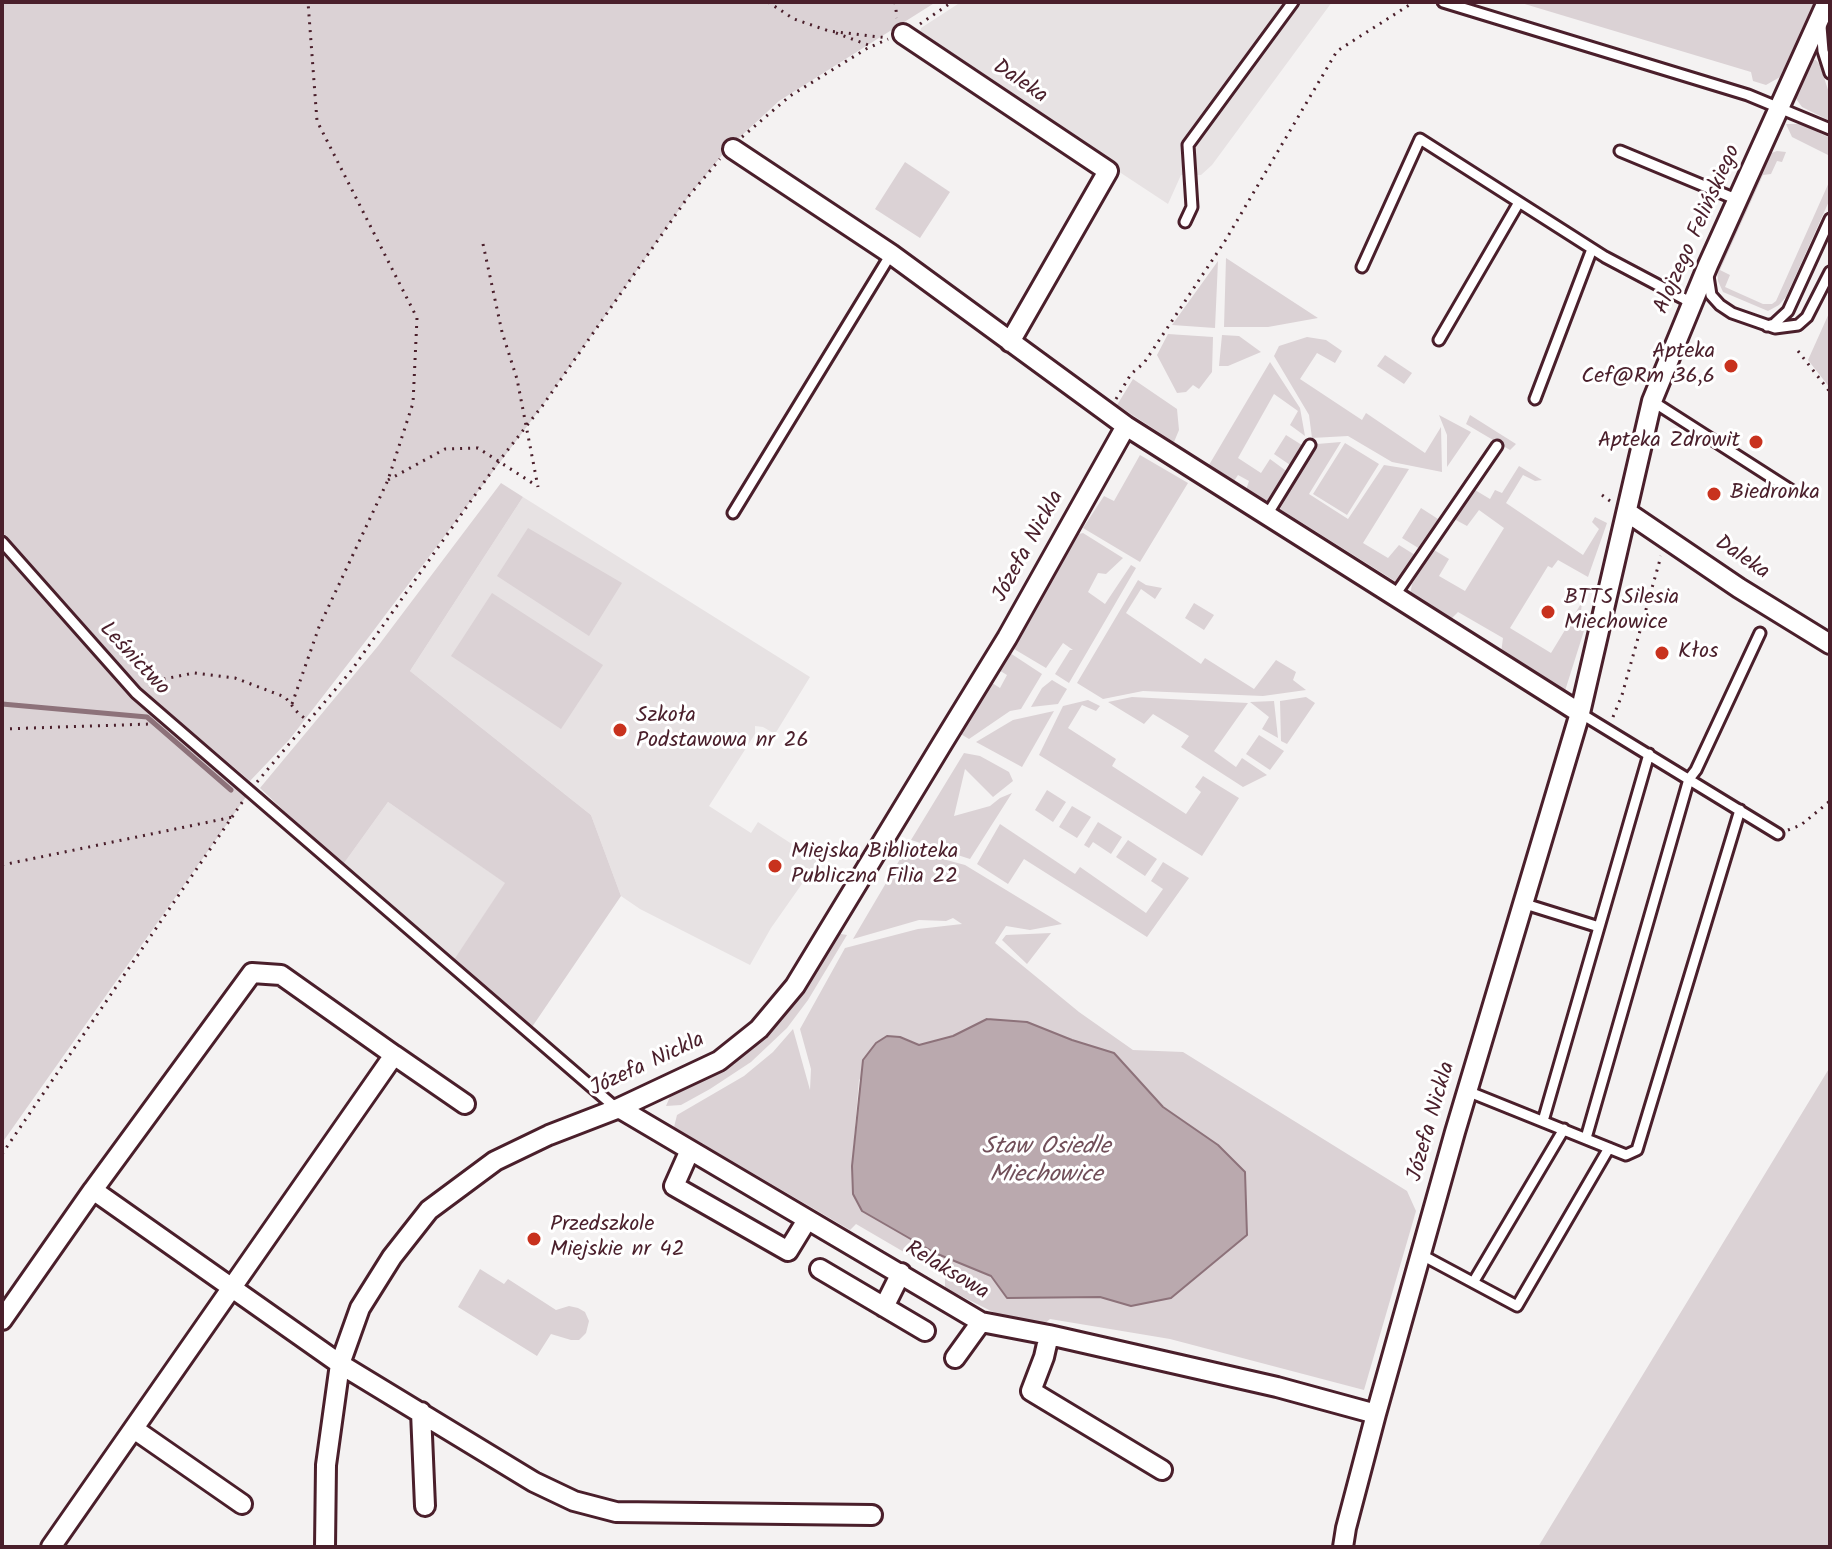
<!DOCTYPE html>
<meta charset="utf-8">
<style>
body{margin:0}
#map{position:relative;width:1832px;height:1549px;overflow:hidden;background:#f4f2f2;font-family:Kalam,sans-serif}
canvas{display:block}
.frame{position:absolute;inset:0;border:4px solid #4a1f2b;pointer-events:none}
</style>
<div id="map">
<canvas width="1832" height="1549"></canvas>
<div class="frame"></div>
</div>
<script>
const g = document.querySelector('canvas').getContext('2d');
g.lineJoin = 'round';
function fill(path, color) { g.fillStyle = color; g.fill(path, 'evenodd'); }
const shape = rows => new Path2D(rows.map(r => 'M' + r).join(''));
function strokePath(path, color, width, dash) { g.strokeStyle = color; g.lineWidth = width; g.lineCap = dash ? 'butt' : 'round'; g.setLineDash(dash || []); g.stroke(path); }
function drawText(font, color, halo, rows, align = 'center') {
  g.font = font + ' Kalam,sans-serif'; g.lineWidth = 6; g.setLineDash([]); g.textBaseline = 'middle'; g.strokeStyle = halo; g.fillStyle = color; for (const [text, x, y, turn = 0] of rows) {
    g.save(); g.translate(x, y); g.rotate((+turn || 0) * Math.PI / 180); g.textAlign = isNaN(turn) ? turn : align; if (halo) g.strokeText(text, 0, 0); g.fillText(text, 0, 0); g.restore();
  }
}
fill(shape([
 [961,2,1332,2,1212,165,1201,175,1181,175,1168,204,919,40,921,28],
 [523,497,810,677,775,734,763,727,755,726,755,734,709,806,751,833,758,822,818,861,771,928,750,965,640,909,621,896,591,815,410,671],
 [388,802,506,883,453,961,342,866]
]), '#e7e2e3');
fill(shape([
 [2,2,936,2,779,101,727,149,688,197,543,405,368,638,289,740,250,781,129,678,2,536],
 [1518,2,1814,2,1780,77,1766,85,1753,81,1751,72],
 [1809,60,1816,60,1820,65,1830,96,1830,121,1802,107,1794,96],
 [1786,124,1801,124,1830,138,1830,156,1792,137],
 [1777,151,1786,152,1782,162,1777,161,1771,174,1763,175,1720,270,1730,275,1725,287,1763,304,1772,304,1776,301,1830,180,1830,199,1786,297,1779,305,1768,311,1723,292,1718,281,1717,269,1720,257,1766,155],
 [905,162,950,192,920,238,875,209],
 [1226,258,1318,318,1268,327,1224,327],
 [1218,261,1215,328,1172,325],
 [1830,311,1830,388,1808,360],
 [1168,334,1213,337,1212,372,1199,389,1193,385,1186,392,1177,393,1157,355],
 [1222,335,1239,336,1261,352,1228,366,1219,366],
 [1307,337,1326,340,1342,351,1335,363,1317,353,1300,379,1362,420,1366,413,1425,453,1441,427,1442,472,1392,462,1348,436,1312,438,1309,415,1274,356,1279,346],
 [1385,355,1412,373,1404,384,1377,366],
 [1270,362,1300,408,1305,436,1290,425,1298,411,1274,394,1238,458,1261,473,1270,459,1289,473,1269,502,1246,490,1249,481,1238,475,1234,481,1209,465],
 [1133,379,1177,409,1179,430,1174,442,1117,405],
 [1439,415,1471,432,1447,467,1447,435],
 [1470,415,1516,444,1510,450,1466,424],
 [1286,435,1305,447,1293,467,1274,454],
 [1341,442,1309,494,1348,519,1384,465,1409,469,1363,543,1388,558,1399,545,1415,555,1398,583,1280,509,1317,444],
 [1345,443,1379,464,1347,515,1313,494],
 [1140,455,1188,483,1140,562,1083,528,1104,496,1114,501],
 [1519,466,1542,480,1535,481,1523,475,1506,503,1583,555,1599,529,1592,522,1595,517,1607,523,1588,577,1558,560,1552,568,1548,566,1510,628,1551,653,1582,602,1581,612,1589,615,1564,694,1501,653,1503,638,1458,612,1448,622,1410,595,1412,584,1434,550,1449,559,1439,576,1465,591,1504,528,1479,510,1467,526,1454,519,1475,490,1490,499,1495,490,1502,493],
 [501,483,523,497,410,671,591,815,621,896,532,1027,453,961,505,883,388,802,342,866,260,788,378,646],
 [1421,508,1438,519,1420,549,1402,538],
 [528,528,622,583,589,636,497,576],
 [1083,533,1123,558,1106,574,1098,573,1088,592,1105,604,1131,565,1136,568,1069,683,1055,674,1070,650,1073,650,1063,643,1046,668,1009,646,1029,609,1034,612,1079,534],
 [2,553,160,719,246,797,2,1143],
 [1138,580,1146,585,1162,588,1155,599,1141,589,1126,613,1201,664,1205,658,1254,689,1276,660,1296,672,1293,680,1306,690,1263,696,1143,691,1103,699,1077,683],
 [492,593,603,665,561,729,451,656],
 [1194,603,1214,615,1204,630,1185,618],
 [1007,651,1042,674,1021,709,1010,711,969,739,959,733,989,681,1000,688,1007,675,997,669],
 [1052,680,1067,689,1058,704,1031,707,1042,688],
 [1132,697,1248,703,1214,751,1236,767,1242,758,1267,775,1243,787,1181,747,1189,736,1153,714,1144,724,1108,702],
 [1306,697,1315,703,1287,744,1281,741,1280,701],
 [1088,700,1100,706,1096,711,1082,705,1068,728,1116,759,1112,766,1186,814,1201,792,1195,787,1203,776,1239,798,1202,856,1039,755,1063,706],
 [1274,701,1278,738,1262,729,1269,717,1250,702],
 [1054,711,1022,767,976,742,1013,720],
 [1259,735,1284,751,1270,770,1246,754],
 [964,753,980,756,1009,772,1013,781,993,797,965,769,954,816,990,806,1000,798,1012,793,970,859,911,840],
 [1047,790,1066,802,1053,822,1035,810],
 [1072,806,1091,817,1077,838,1059,827],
 [1098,822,1122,837,1111,854,1093,842,1089,848,1084,845],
 [1000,824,1075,874,1080,867,1146,913,1163,889,1151,881,1163,862,1189,878,1147,937,1024,859,1008,884,977,864],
 [1128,840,1157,859,1145,876,1116,857],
 [906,849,965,865,1062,924,1030,930,1006,926,995,943,1079,1012,1133,1050,1183,1052,1407,1191,1416,1211,1364,1390,1170,1339,1050,1319,1042,1326,995,1313,945,1288,945,1276,856,1224,850,1230,674,1127,677,1115,744,1076,773,1052,793,1029,810,1090,811,1069,800,1029,845,948,918,929,962,924,953,918,946,921,919,920,853,939],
 [987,1019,1027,1022,1072,1040,1114,1053,1163,1107,1218,1145,1131,1306,1100,1297,1007,1298,988,1274,935,1253,909,1238,853,1194,852,1166,859,1080,900,1037,919,1045,953,1036],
 [835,933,847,935,808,1000,787,1028,751,1062,710,1089,681,1105,666,1106,672,1092,716,1069],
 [1051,933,1027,964,1002,940,1006,935],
 [1830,1067,1830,1547,1538,1547],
 [480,1269,504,1284,508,1279,556,1310,569,1306,578,1308,585,1312,589,1321,586,1333,579,1340,571,1340,551,1334,537,1356,458,1307]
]), '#dbd2d5');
const water = shape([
 [987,1019,1027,1022,1072,1040,1114,1053,1163,1107,1218,1145,1245,1172,1247,1235,1171,1298,1131,1306,1100,1297,1007,1298,991,1276,935,1253,862,1211,853,1194,852,1166,863,1060,876,1043,887,1036,900,1037,919,1045,953,1036,987,1019]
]);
fill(water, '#baa9ae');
strokePath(water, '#8d727a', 2);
strokePath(shape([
 [2,704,147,717,231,790]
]), '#8d727a', 5);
const service = shape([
 [1443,2,1748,95,1830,129],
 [1821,26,1823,51,1830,73],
 [1620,151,1738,200],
 [1185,222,1192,207,1188,145,1293,2],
 [1362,267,1420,139,1605,257,1692,303],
 [1708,276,1711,295,1720,305,1732,313,1775,328,1798,325,1807,317,1830,272],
 [1767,326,1774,324,1788,311,1830,219],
 [1439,340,1518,204],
 [1535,399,1592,249],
 [1652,401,1794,492],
 [733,513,891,254],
 [1267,515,1310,445],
 [2,542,136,693,616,1108],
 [1395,595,1497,446],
 [1580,713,1778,834],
 [1522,903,1599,927],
 [1467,1091,1626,1155,1637,1150,1740,810],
 [1543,1121,1649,754],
 [1586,1138,1689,779,1696,770,1760,633],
 [1420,1254,1517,1306,1609,1148],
 [1474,1281,1564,1129]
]);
const minor = shape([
 [903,34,1108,171,1010,342],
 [733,149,891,254,1126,426,1580,713],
 [1627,512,1739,588,1830,644],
 [394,1055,465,1104],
 [619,1108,981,1322,1049,1335,1277,1387,1376,1414],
 [690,1150,674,1186,788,1251,807,1220],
 [820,1269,925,1331],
 [884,1307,901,1273],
 [2,1320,93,1190,340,1364,534,1482,574,1501,616,1512,872,1515],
 [1049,1335,1044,1357,1031,1391,1162,1470],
 [955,1358,981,1322],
 [421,1412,425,1506],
 [134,1429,242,1504],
 [51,1547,394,1055,281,975,252,973,93,1190],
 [325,1547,326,1465,340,1364,360,1308,392,1257,429,1210,495,1161,549,1135,619,1108,719,1061,759,1029,795,986,942,744,1007,638,1126,426],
 [1343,1547,1346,1528,1376,1414,1455,1132,1580,713,1652,401,1708,265,1827,2]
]);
strokePath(service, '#4a1f2b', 15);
strokePath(minor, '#4a1f2b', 24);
strokePath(shape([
 [768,2,794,19,829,31,888,38],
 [895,2,897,18],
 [920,24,952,2],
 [836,33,871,46],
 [742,137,790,96,866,49,888,39],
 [483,244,502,332,517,379,538,487],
 [1798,351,1830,392],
 [1116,399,1131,374,1144,363,1225,241,1337,51,1414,2],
 [388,480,445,449,478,448,537,486],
 [1602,495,1610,501],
 [149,686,164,679,194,673,235,678,285,697,298,713,308,721],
 [292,704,319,627,388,480,413,403,417,318,317,121,308,2],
 [1613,717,1622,695,1661,556],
 [2,729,150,724],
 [257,782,351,671,499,461,543,405,688,197,720,159],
 [1788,830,1801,825,1830,801],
 [2,865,233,817],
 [2,1154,243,801]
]), '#4a1f2b', 3, [2, 6]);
strokePath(service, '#fff', 9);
strokePath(minor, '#fff', 18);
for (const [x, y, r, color] of [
 [1731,366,8,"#c8321e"],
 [1756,442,8,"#c8321e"],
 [1714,494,8,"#c8321e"],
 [1548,612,8,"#c8321e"],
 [1662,653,8,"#c8321e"],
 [620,730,8,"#c8321e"],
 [775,866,8,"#c8321e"],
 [534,1239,8,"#c8321e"]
]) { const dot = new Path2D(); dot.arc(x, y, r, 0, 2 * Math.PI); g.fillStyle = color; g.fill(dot); strokePath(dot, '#fff', 3); }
drawText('22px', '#4a1f2b', '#fff', [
 ["Daleka",1019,83,34],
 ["Alojzego Felińskiego",1699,230,-66],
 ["Józefa Nickla",1030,547,-61],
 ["Daleka",1741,559,34],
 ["Leśnictwo",133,660,47],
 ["Józefa Nickla",648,1066,-25],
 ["Józefa Nickla",1433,1122,-74],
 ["Relaksowa",946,1272,31]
]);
drawText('22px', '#4a1f2b', '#fff', [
 ["Apteka",1715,353,"right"],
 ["Cef@Rm 36,6",1715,378,"right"],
 ["Apteka Zdrowit",1740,442,"right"],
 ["Biedronka",1730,494],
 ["BTTS Silesia",1564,599],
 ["Miechowice",1564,624],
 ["Kłos",1678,653],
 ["Szkoła",636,717],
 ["Podstawowa nr 26",636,742],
 ["Miejska Biblioteka",791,853],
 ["Publiczna Filia 22",791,878],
 ["Przedszkole",550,1226],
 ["Miejskie nr 42",550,1251]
], 'left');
drawText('italic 24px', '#714f59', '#fff', [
 ["Staw Osiedle",1046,1149],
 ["Miechowice",1046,1177]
]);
</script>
